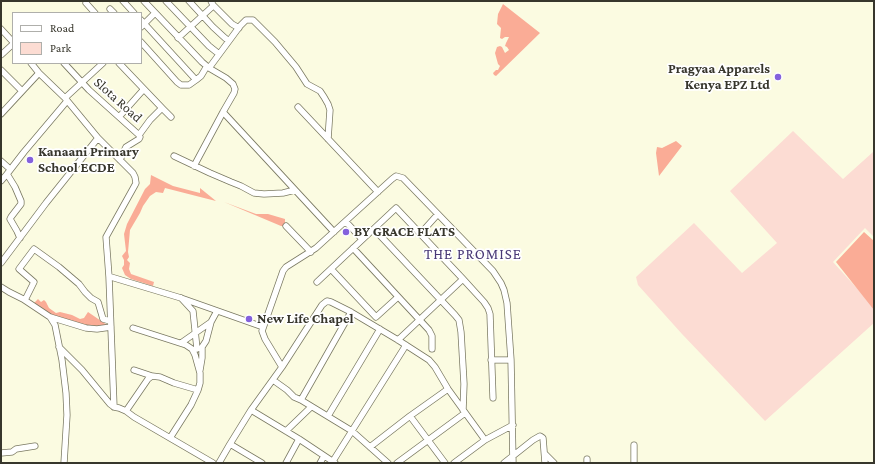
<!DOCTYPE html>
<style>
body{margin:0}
#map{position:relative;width:875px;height:464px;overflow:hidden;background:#fbfbe1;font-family:"Crimson Pro",serif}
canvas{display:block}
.frame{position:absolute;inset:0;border:2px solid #37362c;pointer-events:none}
.legend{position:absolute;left:12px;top:12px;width:130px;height:52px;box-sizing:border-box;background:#fff;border:1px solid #afafab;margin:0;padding:5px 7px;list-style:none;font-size:12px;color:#37362c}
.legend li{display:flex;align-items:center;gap:8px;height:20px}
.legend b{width:20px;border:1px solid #afafab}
</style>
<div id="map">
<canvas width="875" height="464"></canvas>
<div class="frame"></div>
<ul class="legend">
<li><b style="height:5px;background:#fff"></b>Road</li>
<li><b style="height:11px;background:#fcdcd3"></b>Park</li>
</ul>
</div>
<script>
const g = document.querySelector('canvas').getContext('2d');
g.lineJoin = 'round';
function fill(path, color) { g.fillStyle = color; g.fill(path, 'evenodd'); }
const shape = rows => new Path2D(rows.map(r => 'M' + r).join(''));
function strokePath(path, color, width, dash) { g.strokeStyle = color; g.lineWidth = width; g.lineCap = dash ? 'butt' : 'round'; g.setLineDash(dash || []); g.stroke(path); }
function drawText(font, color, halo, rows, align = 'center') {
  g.font = font + ' "Crimson Pro",serif'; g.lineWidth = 3.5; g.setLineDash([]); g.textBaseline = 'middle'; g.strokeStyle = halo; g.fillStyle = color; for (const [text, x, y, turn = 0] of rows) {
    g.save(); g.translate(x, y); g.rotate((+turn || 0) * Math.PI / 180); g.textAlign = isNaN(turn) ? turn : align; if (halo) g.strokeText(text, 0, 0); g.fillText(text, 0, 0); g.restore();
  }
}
fill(shape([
 [793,131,843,179,873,152,874,153,874,237,865,228,833,262,874,307,874,323,765,421,682,334,638,285,636,277,694,223,742,273,777,243,730,191]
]), '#fcdcd3');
fill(shape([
 [503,4,540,33,496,76,494,75,493,73,496,70,498,70,500,66,498,64,495,53,497,47,500,46,502,47,505,53,509,50,507,47,505,46,506,43,509,37,505,37,502,39,500,38,501,28,497,24,498,14],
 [676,141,682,146,659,176,656,153,657,147,662,148],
 [151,175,173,186,200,193,200,188,216,201,208,199,165,188,163,193,156,192,150,196,143,206,140,213,130,230,128,252,129,257,127,260,130,263,129,269,131,274,154,282,153,286,131,279,125,275,122,268,124,265,124,260,122,256,126,251,124,234,127,224,145,189,150,184],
 [224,202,256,214,268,214,285,219,285,226,281,226],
 [864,232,874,241,874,310,836,262],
 [38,299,41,302,44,300,46,302,49,308,56,313,60,312,72,315,80,319,84,318,88,312,107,325,97,329,50,317,32,305]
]), '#faac96');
const minor = shape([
 [123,1,134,13],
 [144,1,202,62,209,68,226,78,233,84,235,89,234,93,223,112,334,232],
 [166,1,209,46,219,54],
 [189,1,213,27,225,38,229,41],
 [86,3,95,13],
 [213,5,232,24,239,28],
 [110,9,114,13],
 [141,20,196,80],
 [141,27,155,13],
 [1,29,13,42],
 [178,38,212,7,213,5,211,1],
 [141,42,177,82,181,85,189,85,196,80,201,76,207,66],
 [1,55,13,44],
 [31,63,39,73,65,98,98,138,133,173,135,177,136,183,135,185,106,237,109,277],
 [64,63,89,90,139,135],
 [119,63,162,108,150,120,139,135,140,137,139,139,126,147,123,153,120,160],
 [209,68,240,26,246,20,253,20,275,42,296,67,307,84,320,91,324,97,328,104,330,110,328,139],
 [1,70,22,91],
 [65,98,103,63],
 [298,107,378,192],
 [162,108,171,117],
 [1,114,39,73],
 [119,117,144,89],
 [174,156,210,173,231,182,241,186,254,193,264,194,283,193,295,190],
 [1,161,10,169],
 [194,166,223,112],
 [1,181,7,174],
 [346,222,362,239],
 [286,226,311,252],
 [374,229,455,315,459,320,461,332,464,384,463,410],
 [420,234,438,214],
 [20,238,17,231,10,219,11,217,21,204,21,201,15,187,7,174,24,152,67,101],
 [353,248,429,330,432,336,432,349],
 [1,263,46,203,98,138],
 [331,269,376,317,398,297],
 [317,282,396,208,463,279,484,302,488,308,490,314,493,398],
 [1,287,9,292,23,299,50,317,86,328,97,329,111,327],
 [181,298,193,311,197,349],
 [25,300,34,282,19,269,34,249,59,267,79,284,85,292,91,298,98,302,103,319,110,321],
 [50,317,55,325,62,360,66,393,67,415,64,463],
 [133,328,186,345,192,349,195,355,200,373,200,383,198,390,191,405,170,438],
 [398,340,463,279],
 [181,343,211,322,217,311],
 [59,347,82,370,110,404,114,407,119,408,126,411,134,417,213,463],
 [491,360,511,360],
 [282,367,322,305,327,301,331,302,351,312,398,340,429,360,435,367,448,389,485,440],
 [134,370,152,376],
 [200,370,202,358,202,347,206,341,211,322],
 [273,380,287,390,294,397,301,400,352,431,388,463],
 [301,400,351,312],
 [114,407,109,277,111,277,181,298,263,327],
 [251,410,299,439,335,463],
 [126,411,148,379,152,376,160,377,174,383,198,390],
 [328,416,380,329],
 [410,416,448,389],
 [286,431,311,407],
 [230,444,262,463],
 [370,447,410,416,445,463],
 [1,453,12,452,16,449,35,446],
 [545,454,554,463],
 [333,461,406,345],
 [219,463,230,444,251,410,282,367,265,339,262,331,283,271,286,267,316,248,392,179,396,176,403,178,493,271,501,283,504,290,507,303,511,360,513,463],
 [286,463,299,439],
 [320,463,324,456],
 [397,463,465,413],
 [454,463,485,440,513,425],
 [504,463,533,440,540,436,543,438,545,463],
 [587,463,587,459],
 [634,463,634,445]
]);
strokePath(minor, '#7a7962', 7);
strokePath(minor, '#fff', 5.5);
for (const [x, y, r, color] of [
 [778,77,4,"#8461dc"],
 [30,160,4,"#8461dc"],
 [346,232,4,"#8461dc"],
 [249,319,4,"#8461dc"]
]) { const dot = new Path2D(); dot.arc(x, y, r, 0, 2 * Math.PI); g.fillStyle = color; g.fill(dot); strokePath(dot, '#fff', 1.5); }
drawText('bold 14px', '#37362c', '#fff', [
 ["Pragyaa Apparels",770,69,"right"],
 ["Kenya EPZ Ltd",770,85,"right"],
 ["Kanaani Primary",38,152],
 ["School ECDE",38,168],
 ["BY GRACE FLATS",354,232],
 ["New Life Chapel",257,319]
], 'left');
drawText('14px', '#37362c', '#fff', [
 ["Slota Road",118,100,42]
]);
g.letterSpacing = '1px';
drawText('15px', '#493976', '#fff', [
 ["THE PROMISE",473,254]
]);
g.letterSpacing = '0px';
</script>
